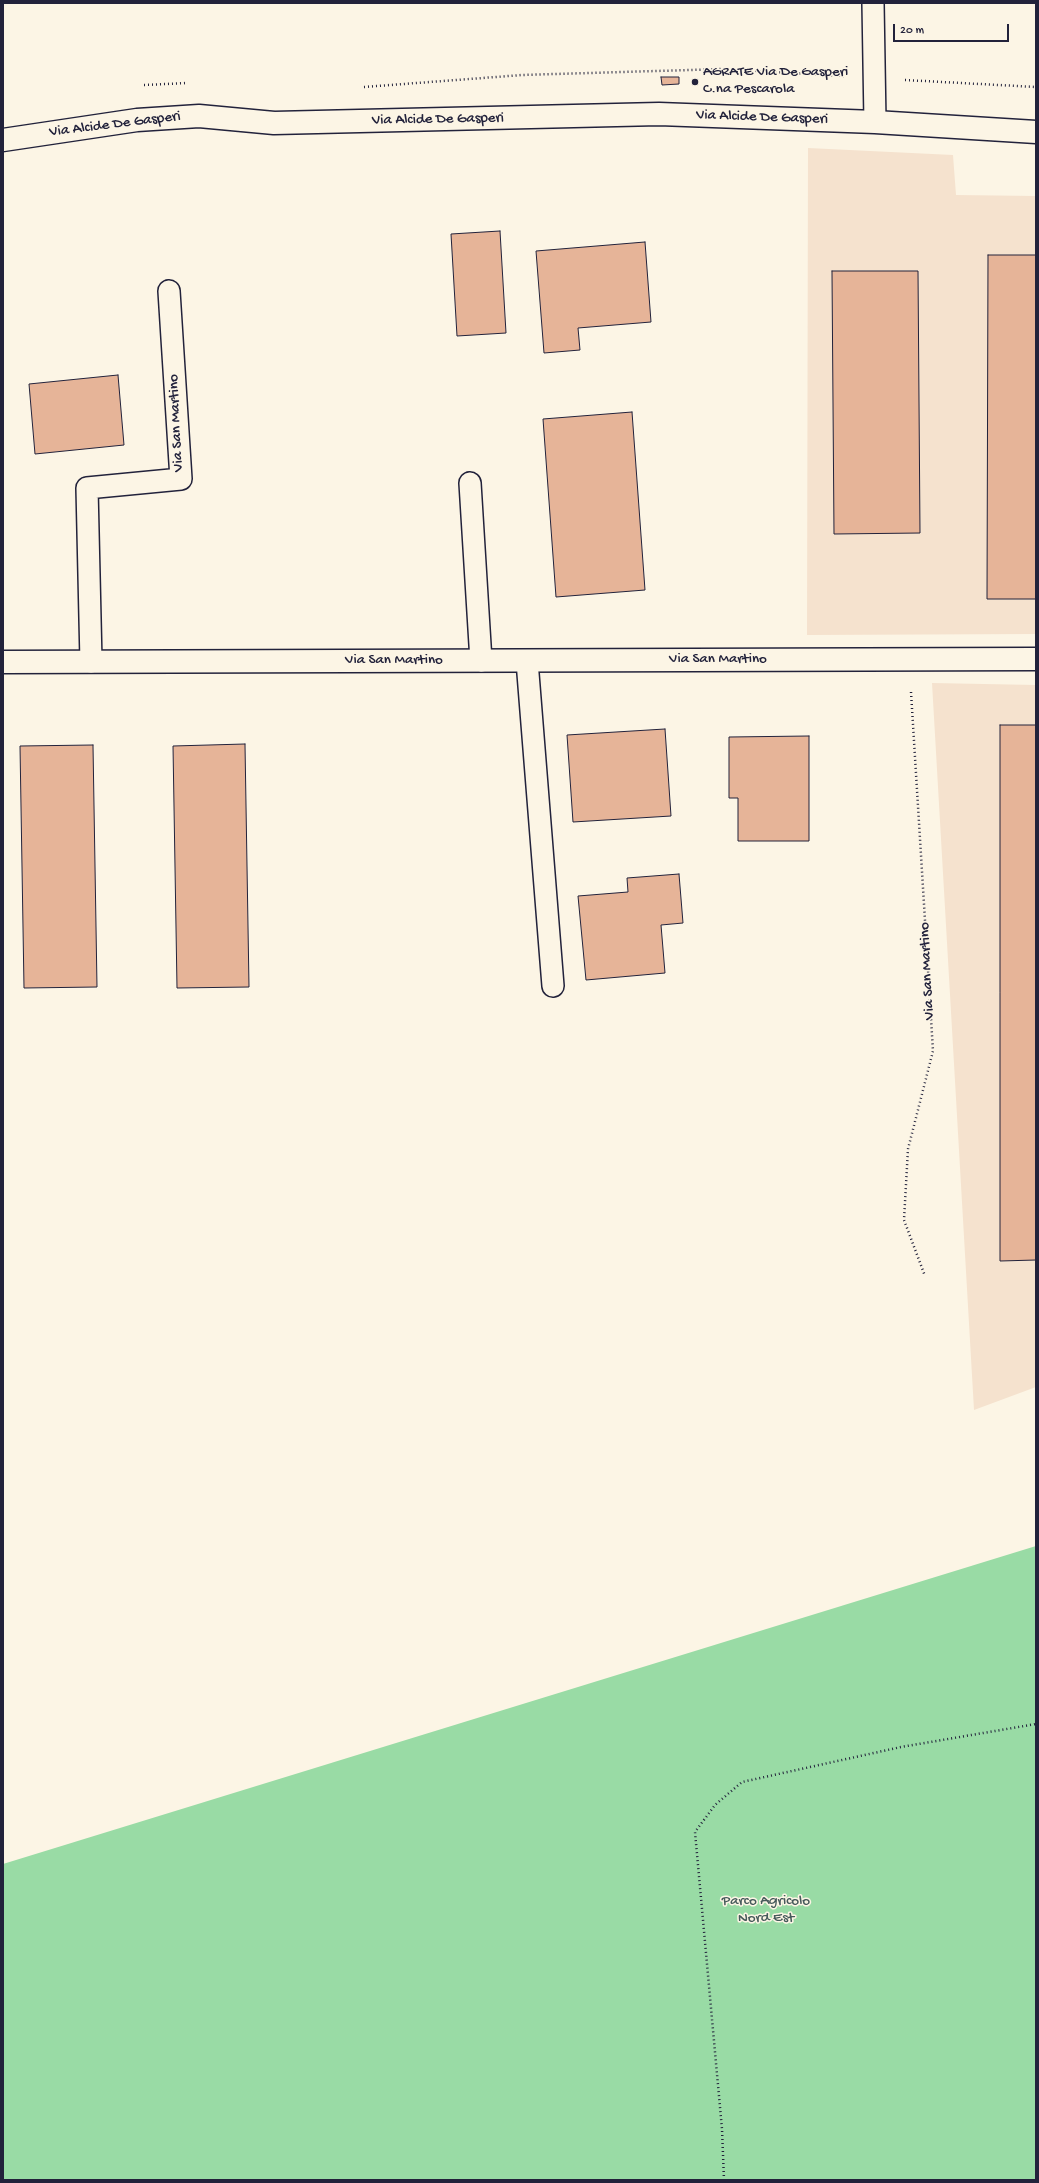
<!DOCTYPE html>
<style>
body{margin:0}
#map{position:relative;width:1039px;height:2183px;overflow:hidden;background:#fcf5e5;font-family:"Gochi Hand",sans-serif}
canvas{display:block}
.frame{position:absolute;inset:0;border:4px solid #22223b;pointer-events:none}
.scale{position:absolute;left:893px;top:24px;width:116px;height:18px;box-sizing:border-box;border:2px solid #22223b;border-top:0;padding-left:5px;font-size:12px;line-height:14px;white-space:nowrap;color:#22223b;-webkit-text-stroke:3px #fcf5e5;paint-order:stroke}
</style>
<div id="map">
<canvas width="1039" height="2183"></canvas>
<div class="frame"></div>
<div class="scale">20 m</div>
</div>
<script>
const g = document.querySelector('canvas').getContext('2d');
g.lineJoin = 'round';
function fill(path, color) { g.fillStyle = color; g.fill(path, 'evenodd'); }
const shape = rows => new Path2D(rows.map(r => 'M' + r).join(''));
function strokePath(path, color, width, dash) { g.strokeStyle = color; g.lineWidth = width; g.lineCap = dash ? 'butt' : 'round'; g.setLineDash(dash || []); g.stroke(path); }
function drawText(font, color, halo, rows, align = 'center') {
  g.font = font + ' "Gochi Hand",sans-serif'; g.lineWidth = 3; g.setLineDash([]); g.textBaseline = 'middle'; g.strokeStyle = halo; g.fillStyle = color; for (const [text, x, y, turn = 0] of rows) {
    g.save(); g.translate(x, y); g.rotate((+turn || 0) * Math.PI / 180); g.textAlign = isNaN(turn) ? turn : align; if (halo) g.strokeText(text, 0, 0); g.fillText(text, 0, 0); g.restore();
  }
}
fill(shape([
 [808,148,953,155,956,195,1036,196,1036,634,807,635],
 [932,683,1036,685,1036,1387,974,1410]
]), '#f5e2ce');
fill(shape([
 [1036,1546,1036,2180,3,2180,3,1864]
]), '#99dba5');
const building = shape([
 [661,77,679,77,679,84,662,85,661,77],
 [500,231,506,333,457,336,451,234,500,231],
 [645,242,651,322,578,328,580,350,544,353,536,251,645,242],
 [988,255,1036,255,1036,599,987,599,988,255],
 [832,271,918,271,920,533,834,534,832,271],
 [118,375,124,445,35,454,29,384,118,375],
 [632,412,645,590,556,597,543,419,632,412],
 [1000,725,1036,725,1036,1260,1000,1261,1000,725],
 [665,729,671,816,573,822,567,735,665,729],
 [809,736,809,841,738,841,738,798,729,798,729,737,809,736],
 [245,744,249,987,177,988,173,746,245,744],
 [93,745,97,987,24,988,20,746,93,745],
 [679,874,683,923,661,925,665,973,586,980,578,896,628,892,627,878,679,874]
]);
fill(building, '#e6b498');
strokePath(building, '#22223b', 1);
const lane = shape([
 [873,3,875,122],
 [470,483,481,661],
 [527,661,553,986],
 [91,662,87,488,181,479,169,291]
]);
const street = shape([
 [3,140,137,120,199,116,274,123,659,114,875,122,1036,132],
 [3,662,1036,659]
]);
strokePath(lane, '#22223b', 24);
strokePath(street, '#22223b', 25);
strokePath(shape([
 [905,80,1036,87],
 [144,85,187,83],
 [364,87,522,75,723,69,844,76],
 [911,692,933,1051,908,1149,904,1220,925,1276],
 [724,2180,722,2129,695,1832,715,1805,742,1782,901,1747,1036,1724]
]), '#22223b', 2.5, [1, 3]);
strokePath(lane, '#fcf5e5', 21);
strokePath(street, '#fcf5e5', 22);
for (const [x, y, r, color] of [
 [695,82,4,"#22223b"]
]) { const dot = new Path2D(); dot.arc(x, y, r, 0, 2 * Math.PI); g.fillStyle = color; g.fill(dot); strokePath(dot, '#fcf5e5', 1.5); }
drawText('15px', '#22223b', '#fcf5e5', [
 ["AGRATE Via De Gasperi",703,73],
 ["C.na Pescarola",703,90]
], 'left');
drawText('15px', '#22223b', '#fcf5e5', [
 ["Via Alcide De Gasperi",762,118,2],
 ["Via Alcide De Gasperi",438,120,-1],
 ["Via Alcide De Gasperi",115,125,-7],
 ["Via San Martino",177,423,-93],
 ["Via San Martino",718,660],
 ["Via San Martino",394,661],
 ["Via San Martino",928,971,-93]
]);
drawText('15px', '#465a5b', '#fcf5e5', [
 ["Parco Agricolo",766,1902],
 ["Nord Est",766,1919]
]);
</script>
